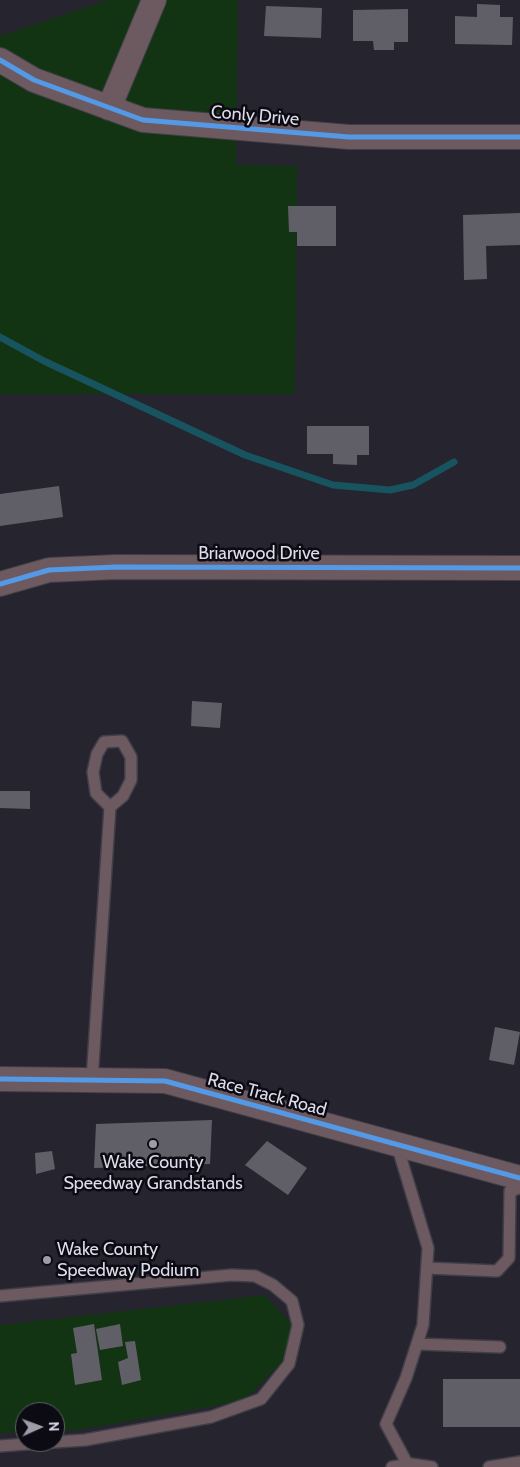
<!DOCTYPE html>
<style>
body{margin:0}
#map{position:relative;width:520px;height:1467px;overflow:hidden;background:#26242f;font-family:Cabin,sans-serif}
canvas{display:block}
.north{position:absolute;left:15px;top:1402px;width:50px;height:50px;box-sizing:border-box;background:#0c0b13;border:1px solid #605f69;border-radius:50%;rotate:88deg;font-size:14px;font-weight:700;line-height:20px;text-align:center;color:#dddcea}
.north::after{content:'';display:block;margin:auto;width:18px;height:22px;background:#9d9ca9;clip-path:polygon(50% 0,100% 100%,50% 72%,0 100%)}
</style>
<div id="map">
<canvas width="520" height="1467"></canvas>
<div class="north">N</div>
</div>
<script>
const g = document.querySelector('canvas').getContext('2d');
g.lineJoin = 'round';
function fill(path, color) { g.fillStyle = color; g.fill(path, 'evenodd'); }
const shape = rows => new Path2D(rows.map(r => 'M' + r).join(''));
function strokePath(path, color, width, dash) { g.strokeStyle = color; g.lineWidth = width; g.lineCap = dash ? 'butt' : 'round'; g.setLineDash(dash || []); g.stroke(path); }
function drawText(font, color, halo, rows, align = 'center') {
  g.font = font + ' Cabin,sans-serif'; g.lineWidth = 5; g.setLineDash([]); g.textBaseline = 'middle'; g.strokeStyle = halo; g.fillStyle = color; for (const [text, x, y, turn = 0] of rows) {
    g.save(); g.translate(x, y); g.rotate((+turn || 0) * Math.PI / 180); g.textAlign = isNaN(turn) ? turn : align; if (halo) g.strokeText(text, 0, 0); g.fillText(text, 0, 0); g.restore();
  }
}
fill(shape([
 [108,0,238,0,236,165,297,166,295,394,0,394,0,36],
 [265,1295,291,1324,287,1357,244,1401,78,1430,55,1431,55,1412,25,1412,25,1432,0,1433,0,1325]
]), '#133412');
strokePath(shape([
 [0,337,44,361,245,455,333,485,390,490,413,485,454,462]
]), '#17545f', 7);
fill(shape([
 [477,4,500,5,500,17,513,17,512,45,455,44,455,16,477,17],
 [266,6,322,8,321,38,264,36],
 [408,9,408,42,394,42,394,50,374,50,373,41,353,41,353,10],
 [288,206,336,206,336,246,297,246,297,232,289,232],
 [520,213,520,245,486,246,487,279,464,280,463,215],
 [307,426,369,426,369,455,357,455,357,465,333,464,333,454,307,454],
 [59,486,63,517,0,526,0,494],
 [192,701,222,703,220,728,191,726],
 [0,791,30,791,30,809,0,808],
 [495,1027,520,1032,514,1065,489,1060],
 [212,1120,210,1164,94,1168,96,1124],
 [267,1141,307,1168,288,1195,245,1165],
 [52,1151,55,1169,36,1174,35,1153],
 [94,1324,102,1380,75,1385,71,1354,77,1353,73,1328],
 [120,1324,123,1346,100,1350,96,1329],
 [135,1341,141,1380,122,1385,118,1362,128,1358,125,1342],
 [443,1379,520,1379,520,1427,443,1427]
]), '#605f68');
const lane = shape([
 [92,1080,110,807,123,796,131,780,131,757,122,741,104,742,97,754,93,772,96,793,110,807],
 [397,1145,428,1248,423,1325,406,1378,386,1424,408,1465],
 [427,1268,497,1271,509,1258,510,1191,520,1188],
 [0,1296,232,1275,255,1276,273,1285,292,1301,298,1325,289,1364,261,1399,211,1417,85,1440,55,1442],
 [417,1344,500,1347],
 [0,1446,53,1442],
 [392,1467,411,1464,432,1467],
 [489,1467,520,1462]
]);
const street = shape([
 [0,60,34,80,143,120,349,137,520,137],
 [109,108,154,0],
 [0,584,49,570,116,567,520,568],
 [0,1079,165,1081,520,1178]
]);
strokePath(lane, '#403f48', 14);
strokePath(street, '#403f48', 26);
strokePath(lane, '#6c5a60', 11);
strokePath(street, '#6c5a60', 24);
strokePath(shape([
 [0,60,34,80,143,120,349,137,520,137],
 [0,584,49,570,116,567,520,568],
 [0,1079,165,1081,520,1178]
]), '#5399e6', 5);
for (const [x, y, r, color] of [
 [153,1144,5,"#9d9ca9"],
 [47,1260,5,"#9d9ca9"]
]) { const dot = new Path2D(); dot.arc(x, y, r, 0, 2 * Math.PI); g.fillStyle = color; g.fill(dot); strokePath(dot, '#0c0b13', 2); }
drawText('18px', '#dddcea', '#0c0b13', [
 ["Conly Drive",255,116,5],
 ["Briarwood Drive",259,554],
 ["Race Track Road",267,1095,15]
]);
drawText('18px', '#dddcea', '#0c0b13', [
 ["Wake County",153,1163],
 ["Speedway Grandstands",153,1184],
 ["Wake County",57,1250,"left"],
 ["Speedway Podium",57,1271,"left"]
]);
</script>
